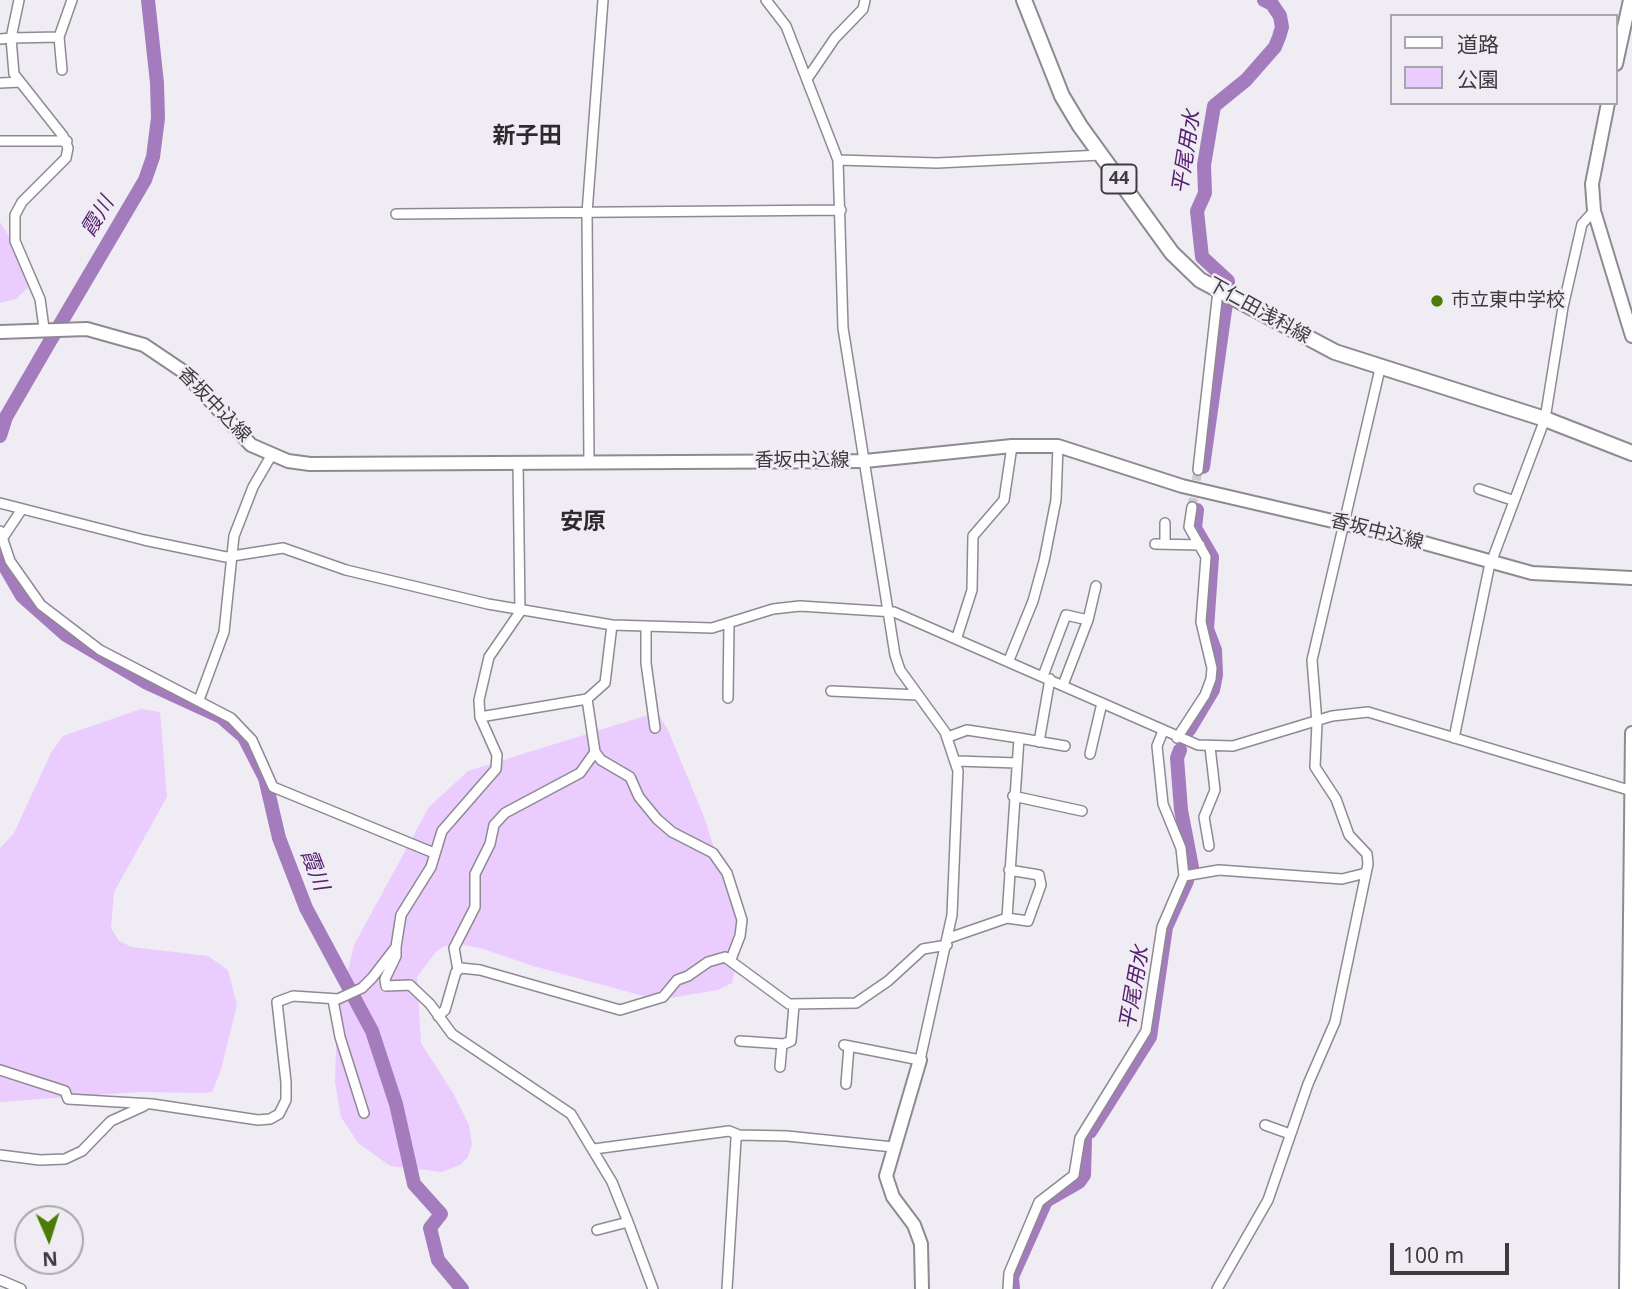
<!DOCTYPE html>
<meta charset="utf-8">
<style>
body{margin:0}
#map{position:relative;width:1632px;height:1289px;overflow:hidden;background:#f0ecf4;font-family:"Noto Sans","Noto Sans JP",sans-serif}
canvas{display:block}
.legend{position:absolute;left:1390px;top:14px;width:228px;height:91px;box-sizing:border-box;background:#f0ecf4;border:2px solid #a8a5ab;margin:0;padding:9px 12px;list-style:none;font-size:21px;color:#3d3b3e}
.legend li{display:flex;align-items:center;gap:14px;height:35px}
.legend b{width:35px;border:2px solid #a8a5ab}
.north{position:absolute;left:14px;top:1205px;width:70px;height:70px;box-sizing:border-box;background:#f0ecf4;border:2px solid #a8a5ab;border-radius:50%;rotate:177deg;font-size:19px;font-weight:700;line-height:28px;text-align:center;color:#3d3b3e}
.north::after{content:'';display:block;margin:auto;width:24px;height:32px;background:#4c7c05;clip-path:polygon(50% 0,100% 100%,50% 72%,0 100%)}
.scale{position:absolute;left:1390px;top:1243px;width:119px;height:32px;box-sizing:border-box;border:4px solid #3d3b3e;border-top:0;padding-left:9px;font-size:21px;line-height:24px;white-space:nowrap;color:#3d3b3e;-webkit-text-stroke:5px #f0ecf4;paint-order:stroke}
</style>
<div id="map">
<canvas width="1632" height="1289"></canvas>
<ul class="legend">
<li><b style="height:9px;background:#fff"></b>道路</li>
<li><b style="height:19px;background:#eacdfe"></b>公園</li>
</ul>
<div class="north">N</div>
<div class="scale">100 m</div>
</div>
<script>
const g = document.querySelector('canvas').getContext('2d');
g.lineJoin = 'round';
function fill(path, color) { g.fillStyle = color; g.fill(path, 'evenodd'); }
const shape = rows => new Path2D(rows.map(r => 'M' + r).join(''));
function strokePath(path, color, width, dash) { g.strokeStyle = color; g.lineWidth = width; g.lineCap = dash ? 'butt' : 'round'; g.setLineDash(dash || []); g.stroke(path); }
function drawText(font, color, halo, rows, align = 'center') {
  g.font = font + ' "Noto Sans","Noto Sans JP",sans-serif'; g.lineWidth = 5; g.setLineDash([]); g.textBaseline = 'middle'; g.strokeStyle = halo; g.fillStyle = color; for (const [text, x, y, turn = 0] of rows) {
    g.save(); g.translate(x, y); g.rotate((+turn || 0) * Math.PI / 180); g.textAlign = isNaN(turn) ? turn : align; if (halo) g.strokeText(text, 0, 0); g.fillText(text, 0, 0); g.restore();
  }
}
fill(shape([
 [0,222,27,266,32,284,16,299,0,303],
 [141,709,160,712,167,797,114,892,111,928,119,941,132,947,208,956,228,970,237,1005,221,1070,212,1092,204,1093,139,1092,0,1102,0,848,14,833,51,753,63,736],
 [648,715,660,717,668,730,703,814,738,920,741,947,732,983,718,990,658,1000,533,966,483,949,460,944,443,947,436,952,417,977,421,1043,453,1093,469,1125,472,1144,468,1157,460,1165,442,1172,390,1166,358,1143,341,1117,335,1082,337,1018,354,945,429,807,468,771]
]), '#eacdfe');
strokePath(shape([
 [1228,289,1228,281,1202,257,1197,211,1205,193,1204,165,1214,106,1246,80,1275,47,1279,37,1282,27,1280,16,1272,4,1264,0],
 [0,436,6,417,49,343,145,180,153,157,158,118,157,83,148,0],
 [1203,467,1226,303],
 [0,558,22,596,66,635,147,683,221,717,244,737,265,778,279,838,306,908,372,1031,396,1104,414,1184,441,1214,430,1228,438,1260,462,1289],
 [1189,730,1213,690,1216,675,1215,650,1207,629,1212,557,1195,528,1197,510],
 [1180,750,1177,758,1181,810,1192,867],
 [1090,1132,1150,1037,1166,927,1187,881],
 [1013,1289,1012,1277,1046,1201,1079,1182,1084,1175,1085,1139]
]), '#a47cbe', 14);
strokePath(shape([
 [1192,507,1198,470]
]), '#ccc9d0', 9, [9, 4.5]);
const street = shape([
 [766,0,786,26,838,160,843,328,895,655,900,670,945,732,958,771,952,915,920,1060,844,1045],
 [59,37,62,70],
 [0,39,11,38,19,0],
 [807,79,835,38,863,9,865,0],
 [0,83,20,82],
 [0,141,67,141],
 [838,160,937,163,1101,155],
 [396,214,841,210],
 [44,328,40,299,15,241,15,215,22,202,66,158,68,148,63,136,14,74,11,38,59,37,72,0],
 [589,462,587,213,603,0],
 [1198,470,1218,291],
 [1479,489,1512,500],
 [0,503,144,540,226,557,283,548,346,570,488,604,612,625,712,628,773,609,800,606,894,612,1198,745,1233,746,1332,716,1368,712,1632,791],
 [1165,523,1165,544],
 [0,531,10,561,41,605,100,650,231,718,252,740,273,787,434,853],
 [2,539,20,512],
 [1155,544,1200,545],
 [646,627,646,663,655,728],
 [957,637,972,590,973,536,1004,500,1012,446],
 [1009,660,1033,601,1044,561,1056,500,1058,446],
 [1043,676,1066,615,1088,620,1096,586],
 [1063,685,1088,620],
 [831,691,918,695],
 [728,698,729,624],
 [587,699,595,752,601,760,630,777,639,797,657,819,672,832,713,853,727,873,742,920,740,936,731,959],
 [199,700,224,632,234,536,253,487,271,456],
 [480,717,587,699,605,683,612,625],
 [948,737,967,730,1019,738],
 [1177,738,1205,695,1211,679,1212,668,1201,622,1206,557,1189,527,1192,507],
 [1454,738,1489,568,1545,419,1563,307,1582,224,1594,211],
 [1039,742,1050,679],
 [1090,754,1102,703],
 [957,761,1017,763],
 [1013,796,1082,811],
 [1209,846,1204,817,1215,790,1210,747],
 [1184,876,1219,870,1342,879,1366,873],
 [1007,918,1028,921,1041,885,1039,875,1009,870],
 [949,938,1007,918,1019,738,1065,746],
 [396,947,396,956,385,979,386,986,410,985,430,1004,452,1034,571,1114,612,1182,628,1222],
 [458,970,454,948,475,907,475,874,490,844,494,825,505,813,580,773,595,752],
 [333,1000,340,1037,364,1113],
 [438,1016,445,1010,456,972,461,968,480,970,620,1010,663,997,677,980,688,976,708,962,725,957,789,1004,856,1003,888,981,923,949,947,945],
 [740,1041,784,1044,791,1041,794,1005],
 [780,1067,782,1044],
 [0,1070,65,1091,68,1099,152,1104,258,1120,270,1119,279,1114,286,1100,286,1082,277,1002,293,996,338,999,362,988,372,978,396,947,401,915,431,867,442,831,496,769,497,755,480,717,479,700,489,657,520,612,518,463],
 [846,1084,849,1046],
 [1265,1125,1290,1134],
 [594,1149,729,1131,739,1135,787,1136,893,1147],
 [0,1155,40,1160,65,1159,82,1151,111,1121,144,1106],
 [597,1230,628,1222,653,1289],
 [0,1280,21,1289],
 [727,1289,736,1139,739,1135],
 [1008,1289,1009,1273,1039,1202,1074,1175,1080,1138,1146,1031,1162,927,1184,876,1181,848,1163,804,1157,746,1163,731],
 [1217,1289,1268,1200,1308,1084,1335,1022,1368,864,1367,854,1349,835,1336,799,1315,767,1317,723,1312,660,1380,369]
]);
const secondary = shape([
 [1616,64,1630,0],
 [1608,103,1592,184,1594,211,1632,336],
 [0,332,87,329,144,345,184,372,251,445,288,461,310,464,865,461,1012,446,1058,446,1182,486,1410,539,1532,573,1632,578],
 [920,1060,886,1176,893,1197,914,1225,921,1244,922,1289],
 [1626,1289,1632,733]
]);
const primary = shape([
 [1024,0,1062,96,1080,126,1172,253,1200,280,1335,352,1545,419,1632,453]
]);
strokePath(street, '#8e8a91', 12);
strokePath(secondary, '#8e8a91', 16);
strokePath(primary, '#8e8a91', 18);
strokePath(street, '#fff', 9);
strokePath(secondary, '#fff', 12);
strokePath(primary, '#fff', 14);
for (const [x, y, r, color] of [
 [1437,301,7,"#4c7c05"]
]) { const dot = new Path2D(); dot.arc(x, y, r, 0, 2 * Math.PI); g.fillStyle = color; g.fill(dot); strokePath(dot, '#f0ecf4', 2.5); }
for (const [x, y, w] of [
 [1119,179,35]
]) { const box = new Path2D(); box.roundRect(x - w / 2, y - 14.5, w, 29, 5); g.fillStyle = '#f0ecf4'; g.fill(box); strokePath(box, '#3d3b3e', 2); }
drawText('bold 18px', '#3d3b3e', null, [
 ["44",1119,179]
]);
drawText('19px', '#3d3b3e', '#f0ecf4', [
 ["市立東中学校",1451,301]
], 'left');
drawText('19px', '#3d3b3e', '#f0ecf4', [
 ["下仁田浅科線",1259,311,29],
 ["香坂中込線",214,405,46],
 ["香坂中込線",802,461],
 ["香坂中込線",1377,532,14]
]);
drawText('italic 21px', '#552170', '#f0ecf4', [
 ["平尾用水",1187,152,-81],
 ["霞川",98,217,-59],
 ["霞川",314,870,69],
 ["平尾用水",1135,988,-80]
]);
drawText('bold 23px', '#2e2b30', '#f0ecf4', [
 ["新子田",527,136],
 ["安原",583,522]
]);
</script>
